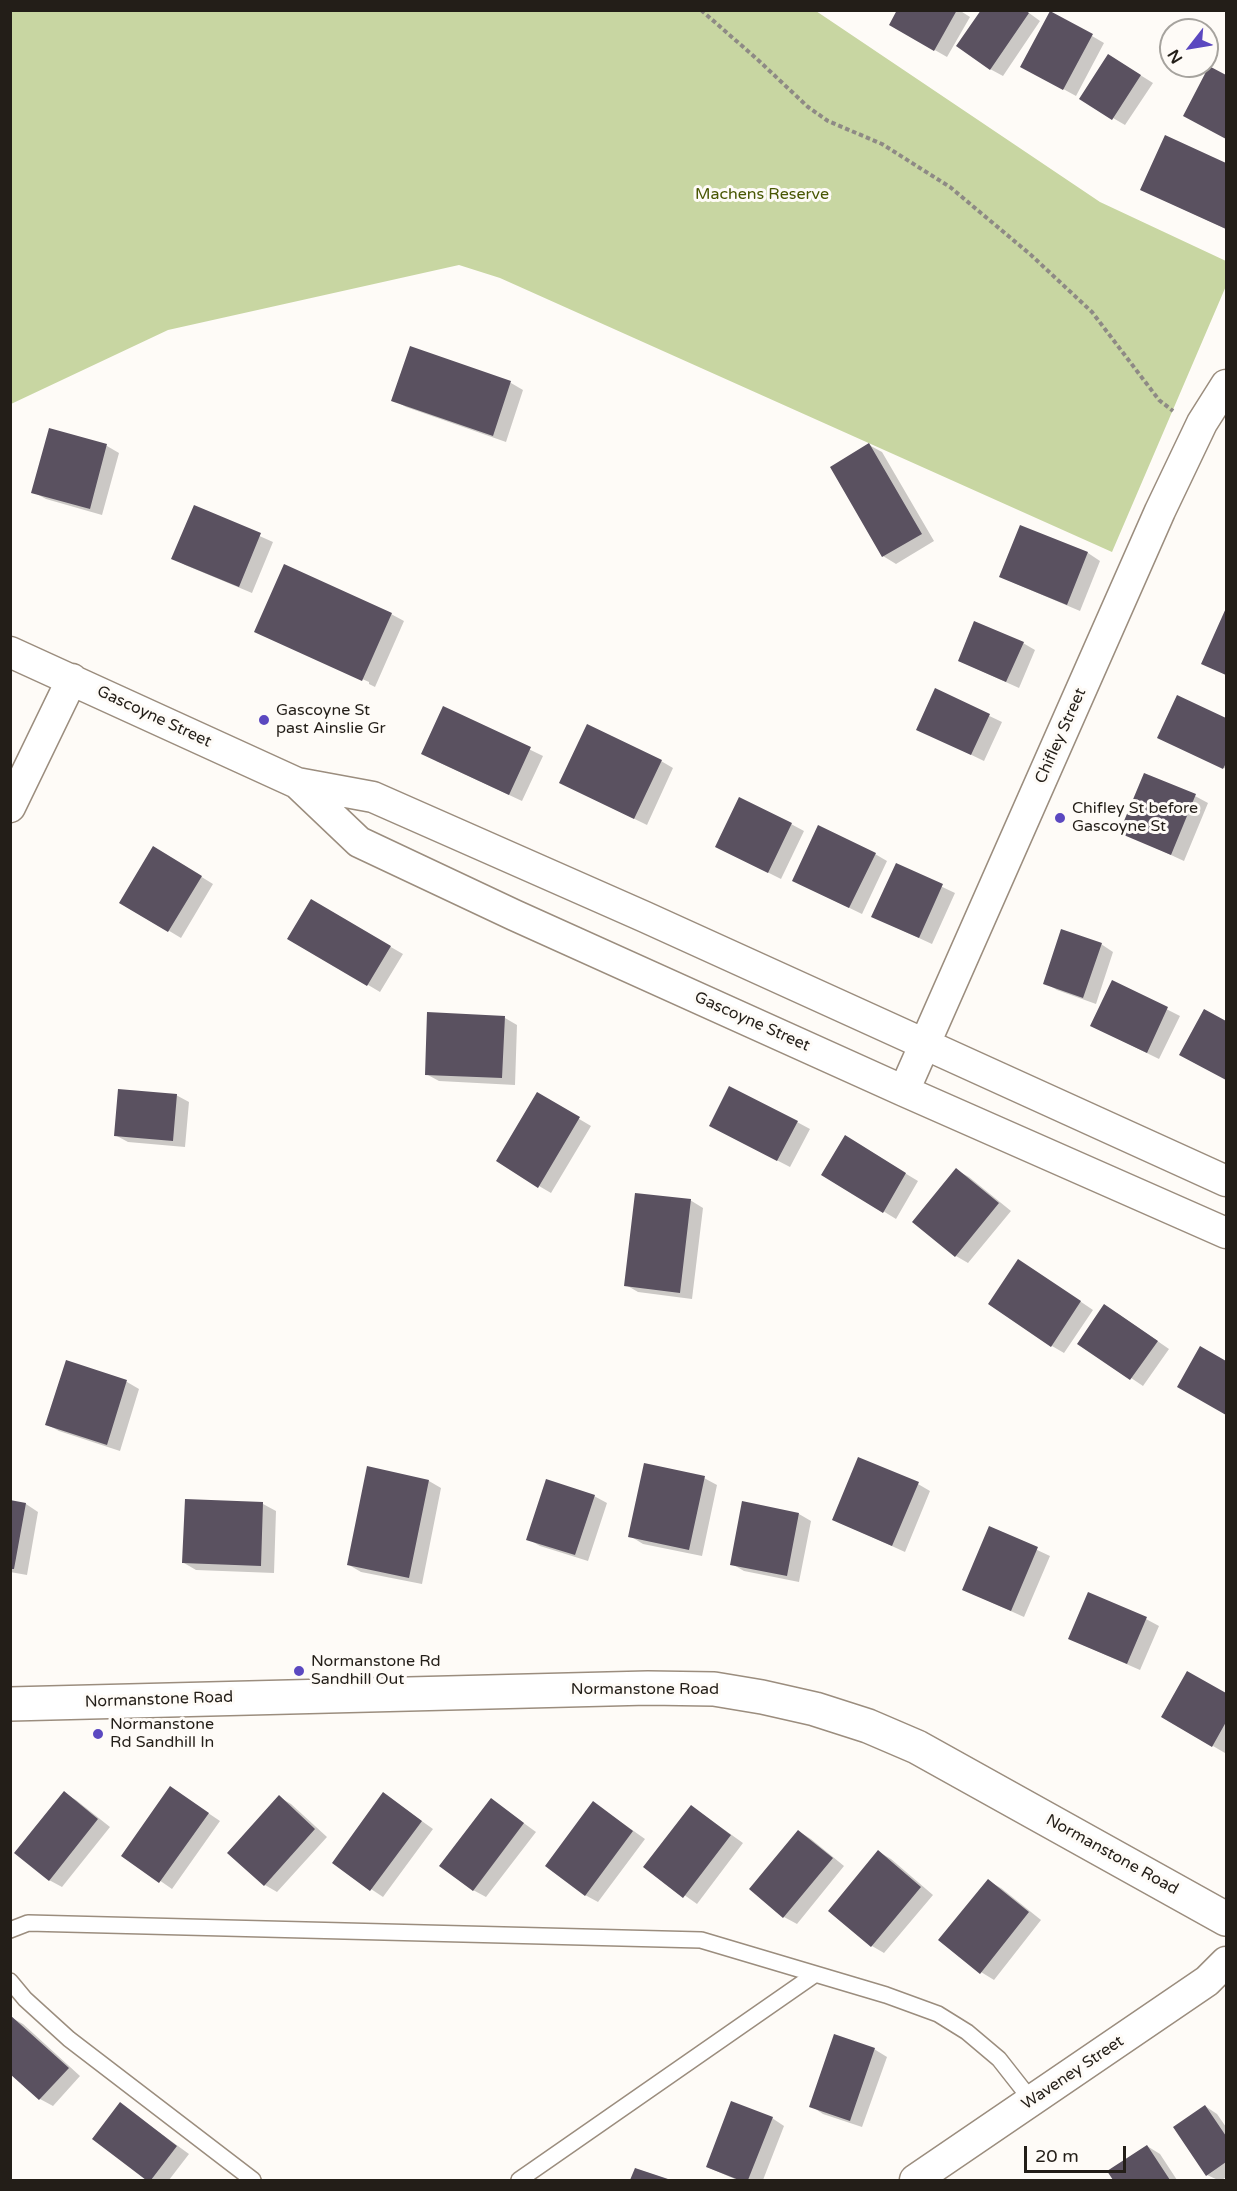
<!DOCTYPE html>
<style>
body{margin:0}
#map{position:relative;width:1237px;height:2191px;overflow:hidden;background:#fefbf7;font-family:"Varela Round",sans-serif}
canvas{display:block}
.frame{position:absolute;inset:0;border:12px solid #231e18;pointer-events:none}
.north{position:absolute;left:1159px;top:18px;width:60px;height:60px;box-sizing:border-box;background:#fefbf7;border:2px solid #a6a39e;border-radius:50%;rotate:239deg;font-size:16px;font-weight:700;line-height:24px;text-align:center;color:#231e18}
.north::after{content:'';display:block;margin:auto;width:21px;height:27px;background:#5b48c0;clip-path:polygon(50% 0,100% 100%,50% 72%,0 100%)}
.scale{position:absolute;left:1024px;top:2146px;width:102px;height:27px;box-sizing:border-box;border:3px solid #231e18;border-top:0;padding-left:8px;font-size:18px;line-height:21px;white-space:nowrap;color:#231e18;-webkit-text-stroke:4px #fefbf7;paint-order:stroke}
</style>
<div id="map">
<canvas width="1237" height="2191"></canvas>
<div class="frame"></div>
<div class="north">N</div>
<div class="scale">20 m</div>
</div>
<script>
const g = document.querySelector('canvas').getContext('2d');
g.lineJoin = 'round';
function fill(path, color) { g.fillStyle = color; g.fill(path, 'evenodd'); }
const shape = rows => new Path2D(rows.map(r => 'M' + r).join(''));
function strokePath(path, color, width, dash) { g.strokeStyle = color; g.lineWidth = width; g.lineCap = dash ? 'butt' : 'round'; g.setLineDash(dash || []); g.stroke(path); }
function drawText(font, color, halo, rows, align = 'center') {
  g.font = font + ' "Varela Round",sans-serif'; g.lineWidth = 6; g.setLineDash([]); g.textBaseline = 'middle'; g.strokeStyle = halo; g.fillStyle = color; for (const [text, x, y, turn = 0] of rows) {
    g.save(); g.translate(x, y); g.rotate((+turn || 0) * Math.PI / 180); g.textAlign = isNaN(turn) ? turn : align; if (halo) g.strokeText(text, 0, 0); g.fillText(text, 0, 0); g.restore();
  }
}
fill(shape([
 [10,11,816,11,1100,202,1226,261,1226,286,1112,552,500,278,459,265,168,330,11,404]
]), '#c8d6a2');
fill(shape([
 [899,10,959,10,970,17,947,57,891,25],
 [1025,10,1040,21,1003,76,990,69],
 [1092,36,1104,43,1076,96,1034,73],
 [1121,63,1153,83,1125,125,1113,118],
 [1210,68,1226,77,1226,137,1198,122],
 [1165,137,1226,165,1226,229,1142,190],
 [411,348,511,383,523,390,506,442,406,407,393,400],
 [50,430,107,446,119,453,102,515,46,499,33,492],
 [869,445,882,452,934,541,896,564,883,556],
 [194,507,273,542,252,593,185,565,173,558],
 [1021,527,1088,553,1100,561,1080,611,1014,583,1001,576],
 [1226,612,1226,675,1203,663],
 [391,614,404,621,375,687,369,684,369,682,256,632],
 [1023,643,1035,650,1019,688,959,661],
 [935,690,1002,722,984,761,918,729],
 [1178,697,1226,719,1226,769,1170,742],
 [444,708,543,756,522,801,436,761],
 [661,761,673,768,647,825,561,783],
 [1195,796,1208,803,1184,861,1121,832],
 [791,824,804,831,781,879,717,847],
 [875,854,887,861,862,914,806,887],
 [166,855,213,884,181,938,121,902],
 [896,865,955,893,932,944,873,917],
 [311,901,403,954,380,992,289,938],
 [1101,944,1113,952,1096,1004,1057,990,1045,983],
 [1113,982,1180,1016,1159,1059,1104,1032],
 [1204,1011,1226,1022,1226,1079,1193,1062],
 [505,1018,517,1025,515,1085,439,1081,426,1074],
 [537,1094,591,1126,551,1193,539,1186],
 [176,1095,189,1102,185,1147,128,1142,115,1135],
 [797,1122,810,1129,790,1167,724,1133],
 [858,1145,918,1181,896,1219,883,1211],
 [956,1170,969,1177,1011,1211,968,1263,956,1256,914,1221],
 [690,1200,703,1208,692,1299,638,1292,626,1285],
 [1031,1268,1093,1310,1064,1353,1052,1346],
 [1117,1313,1169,1349,1143,1386,1079,1343],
 [1201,1348,1226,1363,1226,1414,1179,1387],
 [67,1362,127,1382,139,1389,120,1451,59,1431,46,1424],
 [368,1468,429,1481,441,1488,422,1584,361,1572,349,1565],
 [704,1478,717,1485,702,1556,643,1544,630,1536],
 [918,1484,930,1491,905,1552,834,1520],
 [594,1496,607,1503,588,1561,540,1546,528,1539],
 [10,1502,26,1504,38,1512,27,1575,10,1572],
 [263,1504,276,1511,274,1573,196,1570,184,1563],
 [799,1514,811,1521,799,1582,744,1571,732,1564],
 [990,1528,1050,1556,1024,1617,964,1590],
 [1146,1619,1159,1626,1140,1670,1083,1645],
 [1188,1673,1226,1695,1225,1753,1163,1717],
 [171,1788,220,1821,172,1889,123,1855],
 [64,1793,76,1800,110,1827,62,1887,49,1880],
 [384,1794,433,1829,383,1897,371,1889],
 [279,1797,291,1804,327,1837,277,1892,265,1885],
 [492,1800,536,1832,486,1897,473,1890],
 [594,1803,645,1839,598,1902,585,1895],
 [691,1806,743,1843,697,1904,645,1867],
 [798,1831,811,1839,844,1866,797,1924,784,1917,751,1889],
 [879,1852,891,1859,933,1895,884,1953,872,1946],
 [988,1881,1001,1888,1041,1920,994,1980,981,1972,941,1940],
 [10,2017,23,2024,80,2076,53,2106,40,2099,10,2072],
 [874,2049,887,2057,862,2127,823,2114,811,2106],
 [120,2104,189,2154,169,2180,149,2180,94,2139],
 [1205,2106,1217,2114,1226,2127,1226,2177,1222,2180,1218,2180,1207,2175],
 [772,2118,784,2126,763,2180,737,2180,707,2167],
 [1147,2146,1160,2154,1177,2180,1115,2180,1109,2171]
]), '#0003');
fill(shape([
 [897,10,957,10,934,51,889,25],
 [981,10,1025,10,1029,13,990,70,956,46],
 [1050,11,1093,34,1063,90,1020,67],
 [1108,54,1141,75,1112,120,1079,99],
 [1209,66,1226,75,1226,139,1183,116],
 [1165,135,1226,163,1226,229,1140,190],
 [410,346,511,381,493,436,391,401],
 [49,428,107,444,90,509,31,493],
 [869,443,922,534,882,557,830,467],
 [194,505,261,533,239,587,171,559],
 [1020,525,1088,552,1067,605,999,577],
 [284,564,392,613,362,681,254,632],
 [1226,608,1226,675,1201,664],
 [974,621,1024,642,1006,682,958,661],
 [935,688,990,714,971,755,916,730],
 [1177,695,1226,718,1226,763,1223,769,1157,738],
 [443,706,531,747,509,795,421,754],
 [587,724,662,760,634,819,559,783],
 [1144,773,1196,794,1171,855,1119,833],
 [739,797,792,823,768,873,715,847],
 [818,825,876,853,849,908,792,881],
 [153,846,202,876,168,932,119,903],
 [896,863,943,884,919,938,871,917],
 [311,899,391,946,367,986,287,939],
 [1061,929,1102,943,1083,998,1043,984],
 [1112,980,1168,1007,1147,1053,1090,1026],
 [1204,1009,1226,1021,1226,1080,1179,1055],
 [427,1012,505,1016,502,1078,425,1075],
 [729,1086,798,1121,777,1161,709,1126],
 [118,1089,177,1094,173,1141,114,1136],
 [537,1092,580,1117,538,1188,496,1161],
 [845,1135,906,1173,883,1213,821,1175],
 [956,1168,999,1203,955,1257,912,1222],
 [635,1193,691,1199,680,1293,624,1286],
 [1018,1259,1081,1301,1051,1347,988,1304],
 [1104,1304,1158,1341,1130,1380,1077,1344],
 [1200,1346,1226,1361,1226,1415,1177,1387],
 [66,1360,127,1380,107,1445,45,1425],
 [858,1457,919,1482,892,1546,832,1520],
 [644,1463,705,1476,689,1550,628,1537],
 [367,1466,429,1480,409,1578,347,1565],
 [546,1479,595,1495,575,1555,526,1540],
 [185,1499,263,1502,261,1566,182,1563],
 [10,1500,26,1503,14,1569,10,1569],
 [742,1501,799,1513,787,1576,730,1565],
 [989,1526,1038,1547,1011,1611,962,1590],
 [1088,1592,1147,1617,1127,1664,1068,1639],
 [1187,1671,1226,1693,1226,1722,1212,1747,1161,1717],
 [170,1786,209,1813,159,1883,121,1856],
 [64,1791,98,1819,49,1881,14,1853],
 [383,1792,422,1821,370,1891,332,1863],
 [279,1795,315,1829,264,1886,227,1853],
 [491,1798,524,1823,473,1891,439,1866],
 [593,1801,633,1831,585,1896,545,1866],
 [691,1805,731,1835,683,1898,643,1867],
 [798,1830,833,1858,783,1918,749,1889],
 [878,1850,921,1887,871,1947,828,1911],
 [988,1879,1029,1912,980,1974,938,1940],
 [10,2015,69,2068,39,2100,10,2074],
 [834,2034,875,2048,850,2121,809,2107],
 [731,2101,773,2117,748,2180,739,2180,706,2167],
 [120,2102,177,2146,151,2180,146,2180,92,2139],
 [1205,2105,1226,2136,1226,2162,1206,2176,1173,2127],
 [1147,2145,1170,2180,1113,2180,1107,2171],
 [635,2168,671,2180,630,2180]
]), '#5a5160');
const lane = shape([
 [10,1930,28,1923,701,1940,886,1995,938,2014,967,2032,999,2059,1032,2101],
 [10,1981,25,1999,69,2039,253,2180],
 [519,2180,814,1975]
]);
const street = shape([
 [10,652,297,783,373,797,645,917,1226,1181],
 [297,783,359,842,514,915,904,1091,1226,1233],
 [10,807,72,679],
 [904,1091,1160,511,1202,423,1226,385],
 [915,2180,1207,1981,1226,1962]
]);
const secondary = shape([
 [10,1704,648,1688,714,1689,762,1697,815,1709,868,1726,917,1747,1226,1919]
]);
strokePath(lane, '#9b8d7e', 18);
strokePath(street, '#9b8d7e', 33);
strokePath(secondary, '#9b8d7e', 36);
strokePath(shape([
 [701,10,757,59,808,107,828,121,882,144,950,187,1031,255,1092,312,1159,400,1173,411]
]), '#8e8a85', 4, [4.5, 3]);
strokePath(lane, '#fff', 15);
strokePath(street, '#fff', 30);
strokePath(secondary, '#fff', 33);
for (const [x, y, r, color] of [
 [264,720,6,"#5b48c0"],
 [1060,818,6,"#5b48c0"],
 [299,1671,6,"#5b48c0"],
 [98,1734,6,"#5b48c0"]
]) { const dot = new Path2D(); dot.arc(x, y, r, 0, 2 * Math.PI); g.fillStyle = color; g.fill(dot); strokePath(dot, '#fefbf7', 2); }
drawText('16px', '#495703', '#fefbf7', [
 ["Machens Reserve",762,195]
]);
drawText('16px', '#231e18', '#fefbf7', [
 ["Gascoyne St",276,711],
 ["past Ainslie Gr",276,729],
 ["Chifley St before",1072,809],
 ["Gascoyne St",1072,827],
 ["Normanstone Rd",311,1662],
 ["Sandhill Out",311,1680],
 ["Normanstone",110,1725],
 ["Rd Sandhill In",110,1743]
], 'left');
drawText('16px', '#231e18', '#fefbf7', [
 ["Gascoyne Street",154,717,25],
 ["Chifley Street",1061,736,-66],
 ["Gascoyne Street",752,1022,24],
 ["Normanstone Road",645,1690],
 ["Normanstone Road",159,1700,-2],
 ["Normanstone Road",1112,1855,29],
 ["Waveney Street",1073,2073,-34]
]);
</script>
